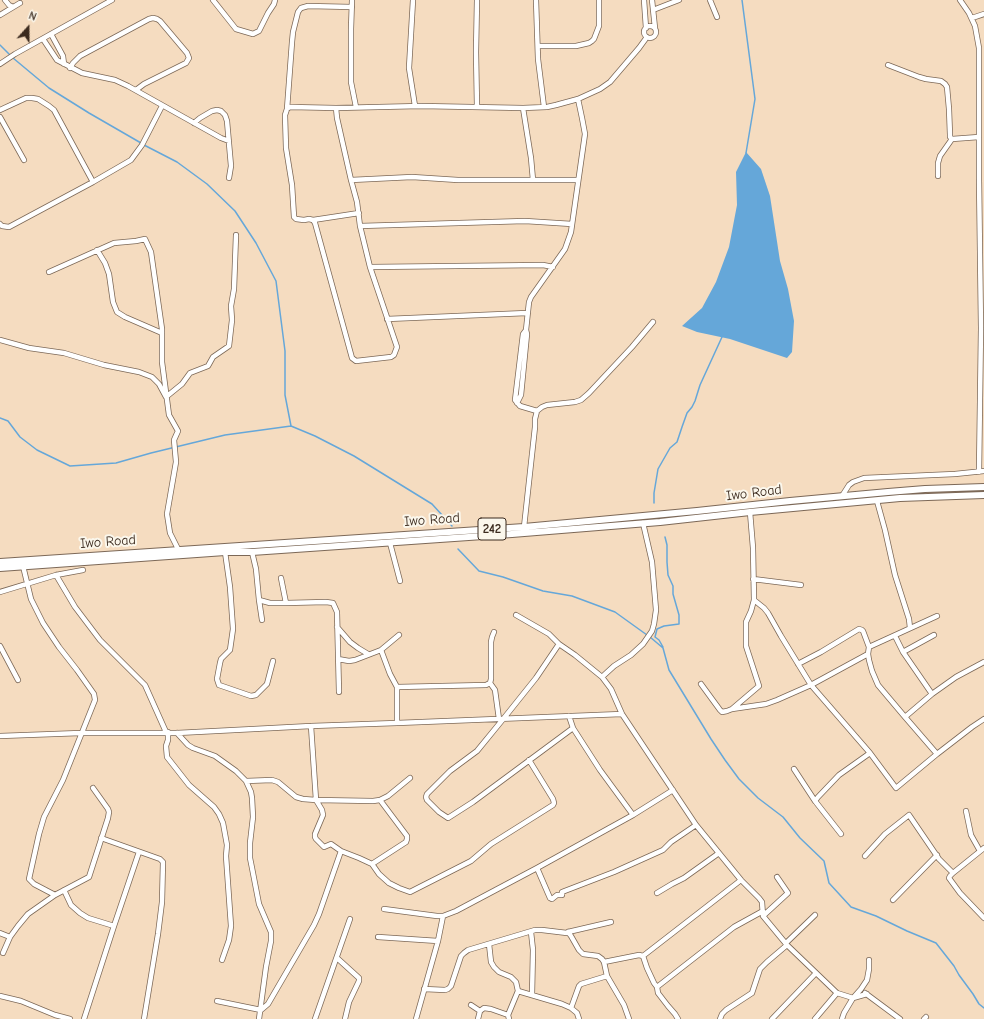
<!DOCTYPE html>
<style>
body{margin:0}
#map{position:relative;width:984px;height:1019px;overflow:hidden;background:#f5dcc0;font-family:"Comic Neue",sans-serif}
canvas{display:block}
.north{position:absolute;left:8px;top:8px;width:40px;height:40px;-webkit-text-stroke:3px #fbf7ec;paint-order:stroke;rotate:21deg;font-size:11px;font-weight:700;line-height:16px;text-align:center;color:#3b2a1e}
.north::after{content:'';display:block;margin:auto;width:14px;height:18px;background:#3b2a1e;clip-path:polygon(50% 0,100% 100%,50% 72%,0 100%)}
</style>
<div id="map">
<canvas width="984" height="1019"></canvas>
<div class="north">N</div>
</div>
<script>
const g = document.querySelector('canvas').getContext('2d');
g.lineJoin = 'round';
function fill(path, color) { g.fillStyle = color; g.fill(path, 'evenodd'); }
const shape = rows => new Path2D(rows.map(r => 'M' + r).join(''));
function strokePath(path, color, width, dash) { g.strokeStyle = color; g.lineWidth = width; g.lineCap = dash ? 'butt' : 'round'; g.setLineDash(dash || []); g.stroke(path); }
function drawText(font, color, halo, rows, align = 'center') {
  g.font = font + ' "Comic Neue",sans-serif'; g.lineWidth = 4; g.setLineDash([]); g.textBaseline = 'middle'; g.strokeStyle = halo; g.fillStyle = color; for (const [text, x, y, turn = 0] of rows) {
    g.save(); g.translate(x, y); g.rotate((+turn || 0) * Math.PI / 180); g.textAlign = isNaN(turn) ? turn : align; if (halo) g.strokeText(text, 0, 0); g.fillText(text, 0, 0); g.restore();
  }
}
fill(shape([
 [746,152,761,169,770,196,780,261,788,289,794,321,792,352,787,358,730,339,697,332,682,326,702,308,716,282,729,247,737,205,736,172]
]), '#65a7d9');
strokePath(shape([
 [742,0,755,99,746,153],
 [0,45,10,55],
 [13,58,49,88,89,113,141,143],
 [144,145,177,162,207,184,235,211,256,243,276,281,285,351,285,395,291,426,315,436,354,456,432,504,452,526],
 [0,418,8,421,20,437,37,450,70,466,116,463,151,453,225,435,291,426],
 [654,503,654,493,658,469,670,448,677,442,682,427,687,413,692,407,695,401,700,385,722,337],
 [458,549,479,571,503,577,543,591,572,596,615,612,647,635],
 [650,637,663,648,669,670,711,739,725,760,739,779,758,798,783,817,800,838,824,861,829,883,851,907,876,916,907,931,936,943,954,966,959,975,973,994,979,1004,984,1008],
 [663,647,659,640,655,637,657,629,664,626,679,624,679,615,673,594,673,586,668,575,667,562,667,545,665,537]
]), '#65a7d9', 1.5);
const minor = shape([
 [5,0,9,5,13,7],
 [213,0,236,29,253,34,259,31,268,13,274,4,275,0],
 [352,0,351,29,351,82,356,107],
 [413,0,409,68,415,106],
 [536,0,538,59,544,107],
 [644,0,646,28],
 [652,0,655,28],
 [710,0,717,17],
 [960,0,969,13,975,26,979,48,979,179,981,328,979,472],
 [653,10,679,0],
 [0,15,20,3],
 [972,18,984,14],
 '644 32a6 6 0 1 1 12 0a6 6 0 1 1-12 0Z',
 [51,34,63,56,64,64],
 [43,39,57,60,82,73,115,80,128,86,221,138,229,141],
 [538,46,576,46,589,43,592,41,594,39,599,26,599,0],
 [0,64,15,54,112,0],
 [888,65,919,77,926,79,941,81,945,84,947,87,949,109,950,135,950,137,952,139],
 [70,68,73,63,80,56,149,19,153,18,157,19,160,21,187,53,189,58,186,63,144,84,136,90],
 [477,107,476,52,477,0],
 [336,108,337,118,351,180,357,202,360,226,370,267,397,347,394,355,391,357,356,361,352,358,315,223,313,220,309,219,304,220,296,219,294,217,292,185,286,148,285,115,287,109,290,107,336,108,421,106,523,108,547,107,556,105,578,99,600,89,610,82,639,48,647,37],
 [523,108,531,158,533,180],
 [287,109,292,42,293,32,298,12,301,8,308,6,352,7],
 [0,110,26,98,32,98,38,99,49,106,54,110,93,182],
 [0,117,24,160],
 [194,123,200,118,212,111,217,110,221,111,225,115,227,121,231,166,229,178],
 [938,176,938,163,940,156,952,139,979,137],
 [351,180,412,177,458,180,578,180],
 [313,220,359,213],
 [0,224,2,226,9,227,93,182,131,160,142,145,162,106],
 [360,226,525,221,572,224],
 [97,250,105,263,109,274,113,302,117,312,125,317,162,333],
 [370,267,543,265,553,267],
 [49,272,114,243,136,241,145,239,151,252,162,329,162,362,169,415,178,431,174,440,176,462,167,514,170,533,178,549],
 [387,319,527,313],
 [526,330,523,334,515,400,520,406,537,411],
 [0,340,29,348,64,353,104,365,139,372,152,377,159,384,166,397,182,384,190,373,208,366,213,357,229,346,232,320,231,306,234,289,236,235],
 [517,403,521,395,527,334,526,330,529,302,531,297,565,249,571,232,585,134,582,118,578,99],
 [842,496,849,485,853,482,864,478,955,474,984,471],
 [877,501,885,530,895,575,909,619,910,628],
 [524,527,535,427,535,419,537,411,542,407,547,405,575,402,581,400,589,393,632,347,653,322],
 [390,543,400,581],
 [225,552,230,587,233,629,230,650,221,659,220,663,217,679,219,685,251,696,256,695,267,684,273,661],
 [252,552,256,569,259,600,262,620],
 [23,566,31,599,43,623,59,647,77,670,94,694,95,700,63,780,44,817,39,834,29,879,34,884,55,895],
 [56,575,75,607,100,640,145,685,166,732],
 [281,578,286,603],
 [753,579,801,585],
 [0,592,56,575,83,570],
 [259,600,270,603,286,603,326,602,333,603,337,612,339,692],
 [754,600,764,608,768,613,781,636,811,685,870,753,896,788,937,754,972,727,984,719],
 [516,615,549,634,559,644,575,655,602,677,611,689,622,714,696,825,741,880,759,898,762,902,763,916,787,945,837,993,853,998,867,994],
 [337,627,350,642,358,648,368,654],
 [895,636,903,652,932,694],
 [559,644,536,678,504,718,477,751,450,771,427,794,426,797,427,800,439,812,448,818,473,802,573,728],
 [0,646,18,680],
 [869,647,937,616],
 [381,650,390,674,397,687,397,723],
 [903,652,934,635],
 [338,659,349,661,355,660,381,650,399,635],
 [798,664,821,652,859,629,862,630,863,631,869,647,868,654,869,660,872,671,878,685,905,717,937,754],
 [602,677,614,666,631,655,643,644,652,631,654,624,656,610,652,562,643,523],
 [490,683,491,679,491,642,492,637,494,632],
 [490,683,495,690,499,719],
 [701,684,720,710,722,712,727,711,732,709,766,704,777,700,811,685,868,654],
 [397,687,486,685,490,683],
 [732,709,759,686,746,646,746,622,751,611,754,600,753,548,750,512],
 [569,716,573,728,600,770,633,815],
 [905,717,932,694,956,677,984,662],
 [311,726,316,800,322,810,323,815,315,834,315,837,316,839,324,847,331,844,341,851,359,858,372,864,379,874,389,883,399,888,410,892,471,861,491,844,553,805,554,803,553,799,529,760],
 [168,732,168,740,166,746,167,757,189,785,214,807,219,814,223,823,227,845,226,856,231,926,229,940,222,960],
 [177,733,188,745,193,748,215,756,236,771,246,781,251,792,252,798,253,817,250,843,250,858,252,868,259,904,271,932,271,941,266,967,259,1019],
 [0,736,81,733,177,733,254,729,311,726,397,723,622,714],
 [794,769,815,801,818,797,839,775,870,753],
 [246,781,272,780,278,782,296,797,303,799,316,800,373,801,380,800,388,796,410,778],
 [815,801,841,834],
 [966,811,971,835,980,851],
 [101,838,160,859,163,862,162,902,158,934,144,1019],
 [984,848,953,873,950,876,949,878,960,893,984,918],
 [865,856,885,834,909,815,939,859,953,873],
 [372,864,406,842,407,839,407,836,380,800],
 [537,868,550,898,552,899,557,895,562,895,562,892,614,872,663,850,671,842,696,825],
 [64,890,71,905,80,913,88,918,114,926],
 [657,893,672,884,684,878,719,853],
 [893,900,937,855],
 [384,909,437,916,443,916,456,911,537,868,633,815,673,790],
 [763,916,788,893,777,877],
 [531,932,533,950,532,995],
 [568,932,611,922],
 [0,933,10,937],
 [378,937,438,941],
 [786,943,815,915],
 [489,944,491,962,494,967,499,972,511,977,516,982,518,991,508,1015],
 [3,953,10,937,18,926,28,914,55,895,89,877,108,818,109,812,108,809,93,788],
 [337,958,359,978,359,981,349,1002,345,1019],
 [604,962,639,955,643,956],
 [657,987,654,983,647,968,643,956,741,880],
 [424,989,445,990,448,989,451,986,461,956,464,953,468,950,535,930,542,930,567,933,568,932,571,936,579,950,583,954,598,956,602,959,604,962,607,976,624,1005,629,1019],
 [518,991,562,1004,571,1008,577,1013,579,1019],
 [865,993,900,1019],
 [0,996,21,1001,55,1015,70,1019],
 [217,1001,261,1010,268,1004,314,925,319,914,341,851],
 [471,1005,480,1011],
 [571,1008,579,986,581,984,607,976],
 [84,1019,114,926,139,852],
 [315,1019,350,919],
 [416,1019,438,941,443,916],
 [478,1019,480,1011,484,1008,491,1009,508,1015,509,1019],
 [678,1019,675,1014,668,1006,658,993,657,987,734,927,763,911],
 [720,1019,722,1014,726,1010,752,993,760,969,767,962,787,945],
 [772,1019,816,973],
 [815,1019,837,993],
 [842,1019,844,1013,853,998,861,989,867,980,869,969,869,960],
 [924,1019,926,1017]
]);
const major = shape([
 [0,562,524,527,697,511,790,501,888,492,925,489,984,487],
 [0,568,225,552,252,552,512,534,660,522,750,512,900,498,984,495]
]);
strokePath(minor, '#7c6857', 6);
strokePath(major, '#7c6857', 8);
strokePath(minor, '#fff', 4.5);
strokePath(major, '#fff', 6);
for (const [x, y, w] of [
 [492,529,28]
]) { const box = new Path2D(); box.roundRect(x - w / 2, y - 11, w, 22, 3); g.fillStyle = '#fbf7ec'; g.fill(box); strokePath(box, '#3b2a1e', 1); }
drawText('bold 13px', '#3b2a1e', null, [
 ["242",492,529]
]);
drawText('14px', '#3b2a1e', '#fbf7ec', [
 ["Iwo Road",754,493,-7],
 ["Iwo Road",432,520,-4],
 ["Iwo Road",108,542,-4]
]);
</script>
